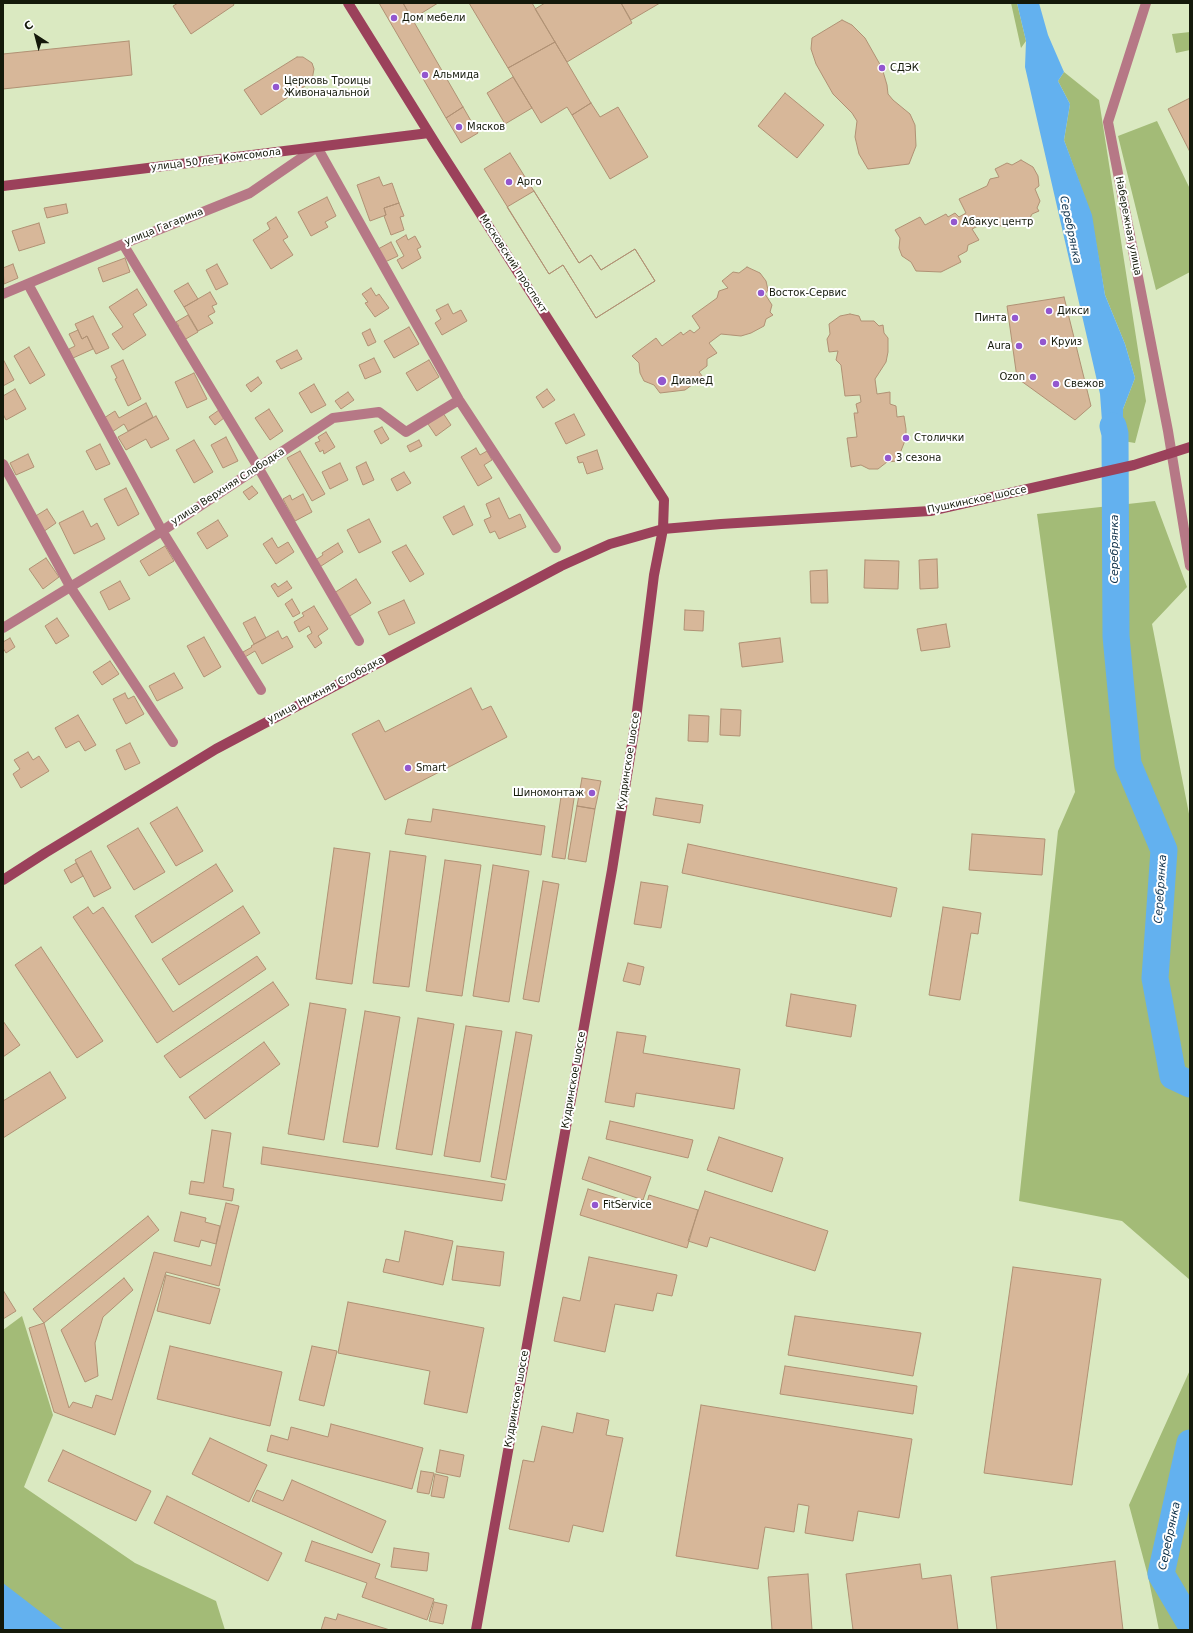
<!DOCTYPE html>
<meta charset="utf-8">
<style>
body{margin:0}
#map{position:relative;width:1193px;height:1633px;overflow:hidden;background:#dae9c1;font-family:"DejaVu Sans",sans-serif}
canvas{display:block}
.frame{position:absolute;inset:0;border:4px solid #14190a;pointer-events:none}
.north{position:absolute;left:16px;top:16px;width:40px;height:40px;-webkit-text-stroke:3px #fff;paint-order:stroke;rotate:324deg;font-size:11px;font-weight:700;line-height:16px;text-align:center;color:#14190a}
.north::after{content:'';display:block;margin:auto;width:14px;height:18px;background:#14190a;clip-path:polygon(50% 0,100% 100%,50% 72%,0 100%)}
</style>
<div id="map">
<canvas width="1193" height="1633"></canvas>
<div class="frame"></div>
<div class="north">С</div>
</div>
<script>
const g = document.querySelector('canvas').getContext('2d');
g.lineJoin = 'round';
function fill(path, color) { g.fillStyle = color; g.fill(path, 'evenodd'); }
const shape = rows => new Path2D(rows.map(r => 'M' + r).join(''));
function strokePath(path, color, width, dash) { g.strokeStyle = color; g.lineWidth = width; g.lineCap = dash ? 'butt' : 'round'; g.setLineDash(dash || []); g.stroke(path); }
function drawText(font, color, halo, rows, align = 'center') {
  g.font = font + ' "DejaVu Sans",sans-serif'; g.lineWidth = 4; g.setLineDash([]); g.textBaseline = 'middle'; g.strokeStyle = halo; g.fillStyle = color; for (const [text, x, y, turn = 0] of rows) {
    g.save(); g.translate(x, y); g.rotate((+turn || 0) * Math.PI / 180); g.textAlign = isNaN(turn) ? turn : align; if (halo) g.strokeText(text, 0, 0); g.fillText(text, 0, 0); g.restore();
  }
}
fill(shape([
 [1011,3,1017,3,1026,41,1021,48],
 [1190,32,1190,50,1176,53,1172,34],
 [1064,72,1099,100,1146,401,1135,443,1123,441,1123,409,1135,378,1125,344,1105,295,1091,215,1064,140,1070,104,1058,81],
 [1157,121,1190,189,1190,272,1156,290,1118,136],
 [1155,501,1187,587,1152,624,1190,819,1190,1280,1122,1221,1019,1201,1058,831,1075,792,1037,514],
 [22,1316,53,1415,24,1487,135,1563,216,1601,225,1630,3,1630,3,1330],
 [1190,1370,1190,1630,1159,1630,1148,1576,1129,1505]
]), '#a3bb77');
fill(shape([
 [1017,3,1039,3,1048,35,1064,72,1058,81,1070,104,1064,140,1092,215,1105,295,1125,344,1135,378,1123,409,1123,441,1127,463,1105,462,1100,394,1025,67,1026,41],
 [3,1583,64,1630,3,1630]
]), '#63b1ef');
strokePath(shape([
 [1113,426,1115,434,1116,636,1128,764,1164,850,1155,978,1173,1076,1190,1084],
 [1190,1443,1161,1574,1190,1623]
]), '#63b1ef', 27);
const building = shape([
 [178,3,233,3,234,5,191,34,173,6,178,3],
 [379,3,403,3,463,107,446,118,379,3],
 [403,3,438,3,412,19,403,3],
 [469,3,532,3,555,42,508,68,469,3],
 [545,3,621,3,632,23,567,62,535,9,545,3],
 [621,3,660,3,631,20,621,3],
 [842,20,852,25,865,38,882,68,887,85,888,94,893,100,910,114,915,125,916,146,909,164,868,169,859,154,855,137,857,121,852,113,833,94,816,64,811,49,812,38,842,20],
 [129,41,132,75,3,89,3,54,129,41],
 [555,42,591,103,572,115,567,107,541,123,508,68,555,42],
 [297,57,303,57,312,63,314,69,312,80,308,84,261,115,244,90,297,57],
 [513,77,532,108,505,124,487,93,513,77],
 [785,93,824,125,797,158,758,126,785,93],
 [1190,98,1190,152,1168,109,1190,98],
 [591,103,600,117,618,107,648,157,610,179,572,115,591,103],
 [463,107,478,133,461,143,446,118,463,107],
 [510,153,579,263,591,255,601,270,635,249,655,281,596,318,563,265,549,274,484,169,510,153],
 [1021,160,1033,167,1038,176,1039,186,1035,189,1040,201,1037,208,1039,211,1032,214,1029,220,1015,225,1005,227,986,222,972,229,979,240,968,245,967,251,958,256,961,262,941,272,916,271,911,262,902,256,899,248,900,238,895,230,920,217,925,225,946,214,948,217,955,213,959,217,966,213,959,199,987,186,990,179,999,177,995,169,1007,163,1012,165,1021,160],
 [379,177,383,186,392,183,399,203,384,208,386,215,370,221,357,185,379,177],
 [534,191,579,263,591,255,601,270,635,249,655,281,596,318,563,265,549,274,507,207,534,191],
 [327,197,336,216,325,222,328,227,311,236,298,212,327,197],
 [399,203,404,216,400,217,404,230,391,235,384,216,386,215,384,208,399,203],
 [66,204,68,213,47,218,44,208,66,204],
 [276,217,288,237,283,240,293,255,271,269,253,240,270,229,267,223,276,217],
 [39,223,45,243,19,251,12,231,39,223],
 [406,235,408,240,415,236,421,247,417,249,421,258,402,269,397,260,404,256,396,241,406,235],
 [391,242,398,256,385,262,378,249,391,242],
 [125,258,130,272,103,282,98,268,125,258],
 [13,264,18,278,4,284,3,268,13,264],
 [217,264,228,284,216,290,206,270,217,264],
 [747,267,760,273,766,281,768,290,765,294,772,305,770,312,773,315,766,319,764,326,751,333,741,336,721,334,709,343,717,353,707,359,707,366,699,372,703,377,685,390,660,393,654,385,644,381,640,373,639,363,632,356,656,338,662,346,681,332,683,335,690,330,694,333,700,328,692,316,717,298,719,291,728,288,722,281,733,272,739,273,747,267],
 [188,283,198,299,184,307,174,291,188,283],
 [371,288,376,296,379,294,389,308,375,317,365,303,368,302,362,294,371,288],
 [137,289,147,305,133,314,146,335,123,350,112,334,123,327,109,307,137,289],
 [210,292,217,304,212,306,215,312,208,316,213,323,198,331,184,307,210,292],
 [1064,297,1091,406,1075,420,1017,378,1007,306,1064,297],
 [448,304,453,314,461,310,467,321,442,335,435,323,441,319,436,310,448,304],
 [850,314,859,316,861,321,874,321,879,326,883,325,884,333,888,338,888,352,886,362,875,379,877,394,890,392,890,404,896,406,897,417,904,416,906,429,906,438,897,461,887,462,878,469,869,469,861,465,851,467,847,438,857,437,854,413,858,413,856,404,861,402,860,395,845,396,841,365,836,360,838,351,829,352,827,339,830,334,829,324,840,316,850,314],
 [188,315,198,332,184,340,177,328,179,326,176,322,188,315],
 [93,316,109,348,96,354,87,336,82,339,75,324,93,316],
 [409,327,419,344,394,358,384,341,409,327],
 [370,329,376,342,368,346,362,333,370,329],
 [78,330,82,339,87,336,93,349,73,358,69,349,75,346,69,334,78,330],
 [29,347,45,375,30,384,14,356,29,347],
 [297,350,302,359,281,369,276,361,297,350],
 [374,358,381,372,365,379,359,365,374,358],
 [3,359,14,380,3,386,3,359],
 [123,360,141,399,128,406,115,379,117,378,111,366,123,360],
 [429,360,439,377,417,391,406,373,429,360],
 [194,373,207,399,187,408,175,382,194,373],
 [258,377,262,383,251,392,246,385,258,377],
 [314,384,326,405,311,413,299,393,314,384],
 [15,389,26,409,6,420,3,414,3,396,15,389],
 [547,389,555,400,543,408,536,397,547,389],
 [348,392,354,400,341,409,335,401,348,392],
 [146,403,153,417,128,431,124,424,112,432,104,418,115,411,119,418,146,403],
 [269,409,283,431,270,440,255,418,269,409],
 [219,410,224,418,215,425,209,417,219,410],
 [443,413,451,425,436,436,428,424,443,413],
 [574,414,585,435,566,444,555,423,574,414],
 [156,416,169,439,151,448,146,439,126,450,118,437,156,416],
 [382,427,389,439,381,444,374,431,382,427],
 [326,432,335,447,324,454,323,450,320,452,315,443,320,441,318,437,326,432],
 [226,437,238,461,223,468,211,445,226,437],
 [194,440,213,472,194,483,176,450,194,440],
 [419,440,422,446,410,452,407,446,419,440],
 [100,444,110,464,96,470,86,451,100,444],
 [476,448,480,455,487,451,492,460,484,465,492,478,478,486,461,457,476,448],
 [597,450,603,469,587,474,583,462,579,463,577,457,597,450],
 [300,451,325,494,312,501,287,458,300,451],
 [28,454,34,467,16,475,10,463,28,454],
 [366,462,374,480,363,485,356,467,366,462],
 [340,463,348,480,330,489,322,472,340,463],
 [404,472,411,483,397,491,391,479,404,472],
 [252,486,258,493,249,500,243,492,252,486],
 [126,488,139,514,118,526,104,499,126,488],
 [303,494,312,512,295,521,283,499,290,495,292,500,303,494],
 [499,498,509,519,520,514,526,527,499,539,495,531,490,533,484,520,491,517,486,504,499,498],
 [464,506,473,525,453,535,443,517,464,506],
 [47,509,56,523,43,532,34,517,47,509],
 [83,511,91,527,97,523,105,539,74,554,59,523,83,511],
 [369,519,381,542,359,553,347,530,369,519],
 [218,520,228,536,207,549,197,533,218,520],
 [272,538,278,548,288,542,294,552,276,564,263,544,272,538],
 [338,543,343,552,318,568,314,561,323,555,322,553,338,543],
 [406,545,424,574,410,582,392,552,406,545],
 [165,546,174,561,149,576,140,561,165,546],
 [46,558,59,577,43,589,29,569,46,558],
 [937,559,938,588,920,589,919,560,937,559],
 [865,560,899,561,898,589,864,588,865,560],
 [827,570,828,603,811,603,810,571,827,570],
 [356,579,371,603,348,617,334,593,356,579],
 [120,581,130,599,109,610,100,592,120,581],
 [287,581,292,588,278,597,271,586,275,583,278,587,287,581],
 [292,599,300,613,293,617,285,604,292,599],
 [404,600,415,623,389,635,378,612,404,600],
 [314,606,328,629,318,636,322,643,315,648,307,636,312,633,309,626,299,632,294,622,304,616,302,613,314,606],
 [685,610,704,611,703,631,684,630,685,610],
 [255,617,266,638,254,644,243,623,255,617],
 [57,618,69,636,56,644,45,626,57,618],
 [946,624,950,647,921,651,917,629,946,624],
 [278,631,282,639,287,636,293,647,262,664,255,651,245,657,243,652,252,647,251,646,278,631],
 [204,637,221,667,204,677,187,646,204,637],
 [10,638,15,647,6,653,3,648,3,642,10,638],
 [780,638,783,662,742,667,739,643,780,638],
 [110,661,119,674,102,685,93,672,110,661],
 [174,673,183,688,157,701,149,686,174,673],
 [471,688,482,710,491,706,507,737,385,800,352,734,379,720,385,732,471,688],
 [125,693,128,699,134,696,144,714,126,724,113,699,125,693],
 [721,709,741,710,740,736,720,735,721,709],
 [78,715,96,745,85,751,79,741,66,748,55,728,78,715],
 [689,715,709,716,708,742,688,741,689,715],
 [130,743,140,763,125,770,116,750,130,743],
 [28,752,33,760,39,756,49,771,21,788,13,774,20,769,14,760,28,752],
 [582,778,601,781,595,809,577,806,582,778],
 [562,790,575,792,565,859,552,857,562,790],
 [656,798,703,805,700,823,653,815,656,798],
 [577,806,595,809,586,862,568,859,577,806],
 [177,807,203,851,176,866,150,823,177,807],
 [433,809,545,826,541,855,405,834,408,819,431,822,433,809],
 [138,828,165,872,134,890,107,846,138,828],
 [972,834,1045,839,1042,875,969,870,972,834],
 [688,844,897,888,891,917,682,873,688,844],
 [334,848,370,853,352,984,316,979,334,848],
 [91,851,111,888,94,897,75,860,91,851],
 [390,851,426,856,409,987,373,983,390,851],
 [445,860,481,865,462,996,426,991,445,860],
 [76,863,83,876,71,883,64,870,76,863],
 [216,864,233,891,152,943,135,916,216,864],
 [493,865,529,871,509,1002,473,996,493,865],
 [543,881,559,884,539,1002,523,999,543,881],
 [641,882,668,886,661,928,634,924,641,882],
 [243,906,260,933,179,985,162,959,243,906],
 [88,907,93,914,103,907,173,1012,257,956,266,969,157,1043,73,917,88,907],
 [943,907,981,913,978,934,971,933,960,1000,929,995,943,907],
 [41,947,103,1041,77,1058,15,965,41,947],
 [628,963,644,967,640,985,623,981,628,963],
 [273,982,289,1005,180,1078,164,1056,273,982],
 [791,994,856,1005,851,1037,786,1026,791,994],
 [310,1003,346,1009,324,1140,288,1134,310,1003],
 [365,1011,400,1017,378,1147,343,1142,365,1011],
 [418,1018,454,1024,432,1155,396,1149,418,1018],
 [3,1021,20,1045,3,1057,3,1021],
 [466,1026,502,1031,480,1162,444,1156,466,1026],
 [516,1032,532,1035,506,1180,491,1177,516,1032],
 [617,1032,646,1036,643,1053,740,1069,734,1109,636,1093,634,1107,605,1102,617,1032],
 [264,1042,280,1064,205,1119,189,1097,264,1042],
 [50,1072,66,1098,3,1138,3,1101,50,1072],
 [610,1121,693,1140,688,1158,606,1139,610,1121],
 [212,1130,231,1133,223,1187,234,1189,232,1201,189,1194,191,1181,204,1183,212,1130],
 [719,1137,783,1158,772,1192,707,1170,719,1137],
 [263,1147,505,1184,502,1201,261,1164,263,1147],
 [589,1157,651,1177,643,1200,582,1179,589,1157],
 [588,1189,646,1207,649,1195,698,1210,687,1248,580,1215,588,1189],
 [705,1191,828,1231,815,1271,710,1237,707,1247,688,1241,705,1191],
 [226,1203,239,1206,219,1286,166,1272,115,1435,54,1412,29,1328,44,1323,69,1408,73,1402,92,1408,96,1395,112,1400,154,1252,211,1266,226,1203],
 [181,1212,206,1218,205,1222,220,1226,216,1244,201,1240,199,1247,174,1241,181,1212],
 [148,1216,159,1230,44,1323,33,1309,148,1216],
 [405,1231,453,1241,443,1285,383,1272,386,1259,399,1262,405,1231],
 [457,1246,504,1252,500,1286,452,1280,457,1246],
 [589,1257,677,1275,672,1296,657,1293,653,1311,615,1304,605,1352,554,1341,563,1297,580,1301,589,1257],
 [1013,1267,1101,1279,1072,1485,984,1473,1013,1267],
 [166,1275,220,1289,210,1324,157,1311,166,1275],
 [124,1278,133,1290,103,1317,95,1343,98,1376,85,1382,61,1330,124,1278],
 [3,1290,16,1311,3,1319,3,1290],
 [348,1302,484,1328,467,1413,424,1404,430,1371,338,1353,348,1302],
 [795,1316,921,1333,913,1376,788,1355,795,1316],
 [170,1346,282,1372,270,1426,157,1399,170,1346],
 [312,1346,337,1351,324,1406,299,1400,312,1346],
 [785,1366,917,1386,913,1414,780,1394,785,1366],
 [701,1405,912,1439,899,1518,858,1511,853,1541,805,1533,809,1506,798,1504,794,1532,765,1527,758,1569,676,1556,701,1405],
 [577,1413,609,1420,606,1435,623,1438,603,1532,573,1525,569,1542,509,1529,523,1460,534,1462,542,1426,573,1433,577,1413],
 [331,1424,423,1448,412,1489,267,1451,271,1435,288,1440,291,1427,328,1437,331,1424],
 [210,1438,267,1465,249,1502,192,1474,210,1438],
 [63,1450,151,1491,136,1521,48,1481,63,1450],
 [440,1450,464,1455,460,1477,436,1472,440,1450],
 [421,1471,434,1473,429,1494,417,1492,421,1471],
 [435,1474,448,1477,444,1498,431,1496,435,1474],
 [292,1480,386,1521,372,1553,252,1501,257,1490,283,1501,292,1480],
 [167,1496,282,1553,268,1581,154,1523,167,1496],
 [312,1541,380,1564,375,1578,434,1599,427,1620,362,1597,367,1583,305,1561,312,1541],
 [394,1548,429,1553,427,1571,391,1567,394,1548],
 [1115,1561,1123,1630,997,1630,991,1577,1115,1561],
 [920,1564,922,1579,951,1575,958,1630,853,1630,846,1574,920,1564],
 [808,1574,812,1630,772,1630,768,1577,808,1574],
 [434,1602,447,1605,443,1624,429,1621,434,1602],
 [338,1614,390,1630,321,1630,325,1617,336,1620,338,1614]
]);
fill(building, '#d7b799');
strokePath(building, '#b09174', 1);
strokePath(shape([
 [1146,3,1108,122,1168,431,1190,566],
 [123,244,258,467,359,641],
 [28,284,162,531,261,690],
 [3,294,123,244,250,193,317,147,459,400,556,548],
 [3,464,71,588,173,742],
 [3,628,162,531,333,418,379,412,406,432,459,400]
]), '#b67886', 10);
strokePath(shape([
 [348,3,437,146,664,500,663,529,654,575,636,719,612,870,476,1630],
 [3,186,429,133],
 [3,880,45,853,216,749,561,566,610,544,663,529,721,524,930,511,1134,465,1190,447]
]), '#9b415b', 10);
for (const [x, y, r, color] of [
 [394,18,4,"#9357cf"],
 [882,68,4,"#9357cf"],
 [425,75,4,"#9357cf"],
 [276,87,4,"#9357cf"],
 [459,127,4,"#9357cf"],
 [509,182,4,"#9357cf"],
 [954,222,4,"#9357cf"],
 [761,293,4,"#9357cf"],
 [1049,311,4,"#9357cf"],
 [1015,318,4,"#9357cf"],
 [1043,342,4,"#9357cf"],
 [1019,346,4,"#9357cf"],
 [1033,377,4,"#9357cf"],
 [662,381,5,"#9357cf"],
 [1056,384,4,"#9357cf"],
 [906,438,4,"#9357cf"],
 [888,458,4,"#9357cf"],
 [408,768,4,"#9357cf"],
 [592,793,4,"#9357cf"],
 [595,1205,4,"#9357cf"]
]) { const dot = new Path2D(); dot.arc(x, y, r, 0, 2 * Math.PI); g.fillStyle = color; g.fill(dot); strokePath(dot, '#fff', 1.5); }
drawText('10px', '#14190a', '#fff', [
 ["Дом мебели",402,18],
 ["СДЭК",890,68],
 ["Альмида",433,75],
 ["Церковь Троицы",284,81],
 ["Живоначальной",284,93],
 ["Мясков",467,127],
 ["Арго",517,182],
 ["Абакус центр",962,222],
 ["Восток-Сервис",769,293],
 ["Дикси",1057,311],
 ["Пинта",1007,318,"right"],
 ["Круиз",1051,342],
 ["Aura",1011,346,"right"],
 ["Ozon",1025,377,"right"],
 ["ДиамеД",671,381],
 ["Свежов",1064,384],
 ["Столички",914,438],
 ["3 сезона",896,458],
 ["Smart",416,768],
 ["Шиномонтаж",584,793,"right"],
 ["FitService",603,1205]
], 'left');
drawText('10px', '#14190a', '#fff', [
 ["улица 50 лет Комсомола",216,160,-7],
 ["Набережная улица",1128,226,79],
 ["улица Гагарина",164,227,-22],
 ["Московский проспект",513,264,57],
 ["улица Верхняя Слободка",228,487,-33],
 ["Пушкинское шоссе",977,500,-12],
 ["улица Нижняя Слободка",326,690,-28],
 ["Кудринское шоссе",629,761,-81],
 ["Кудринское шоссе",574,1080,-80],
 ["Кудринское шоссе",517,1399,-80]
]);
drawText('italic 11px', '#10324b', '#fff', [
 ["Серебрянка",1070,230,78],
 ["Серебрянка",1115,549,-90],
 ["Серебрянка",1161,889,-86],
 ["Серебрянка",1170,1536,-78]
]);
</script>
